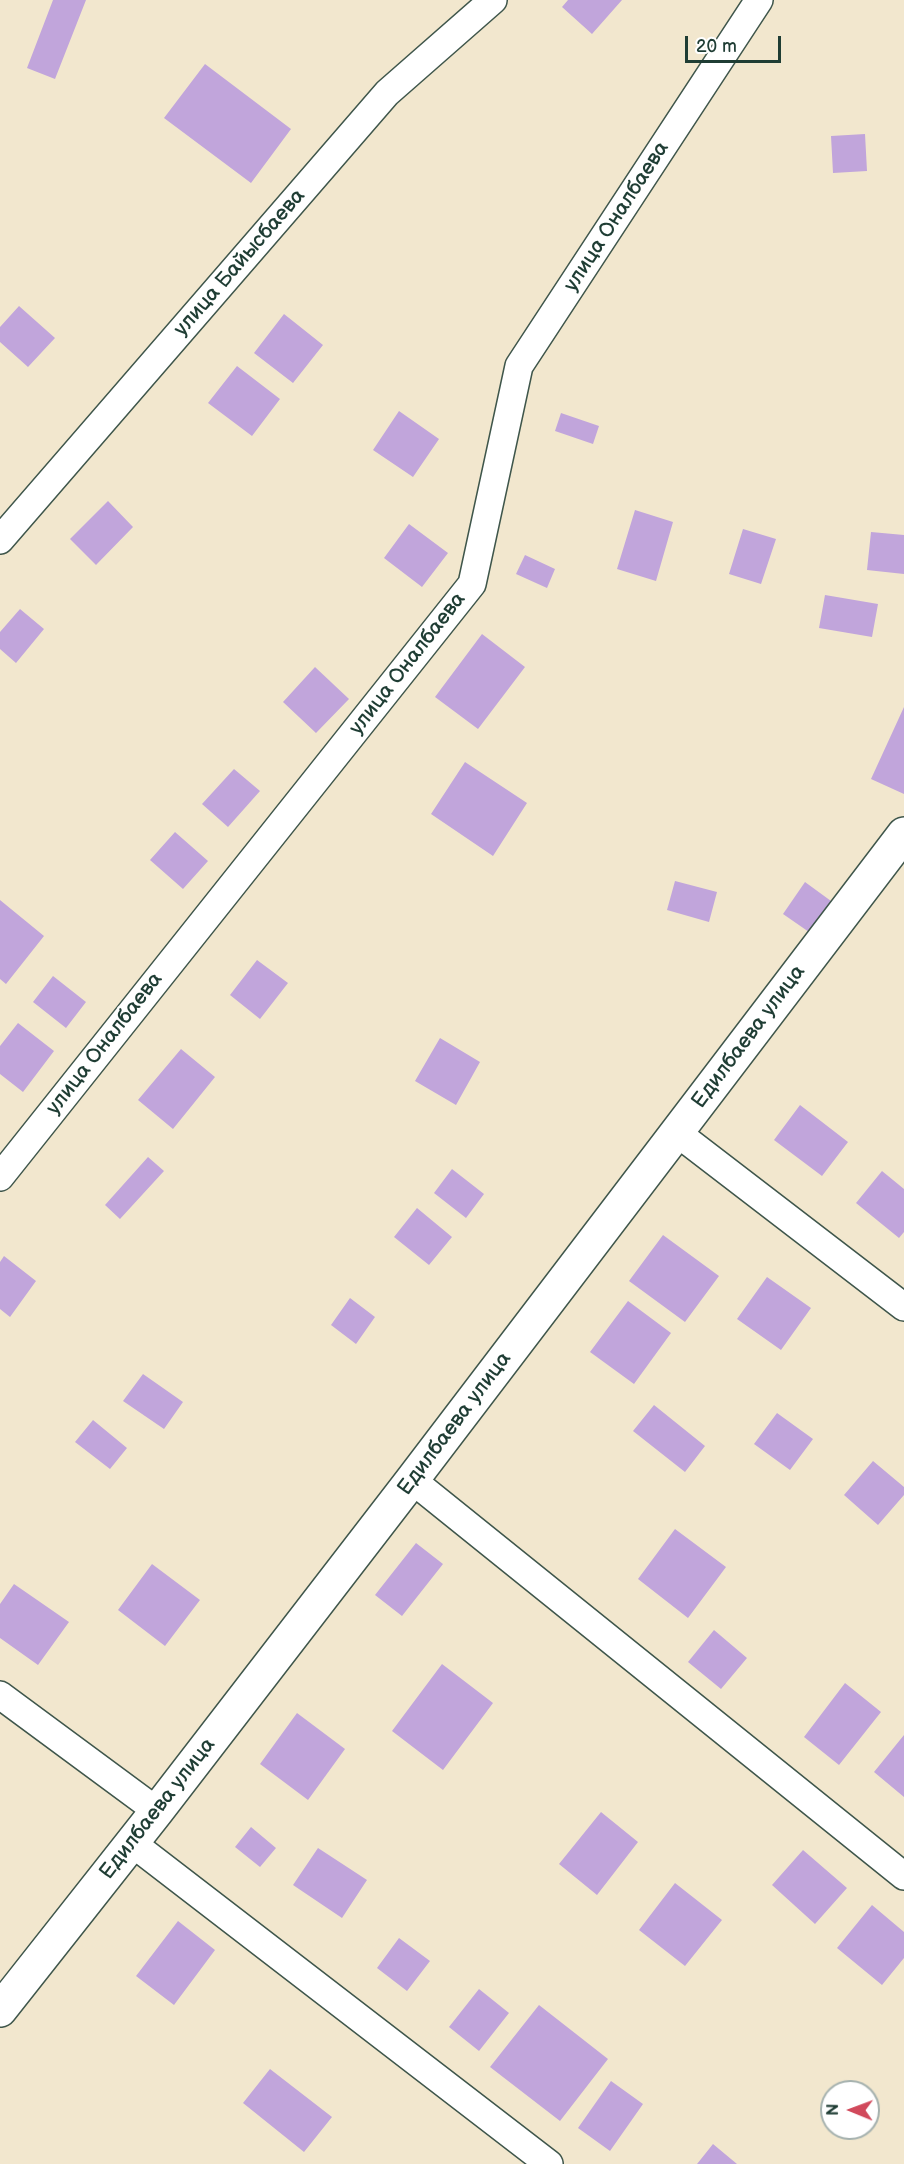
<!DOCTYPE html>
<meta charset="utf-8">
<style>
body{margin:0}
#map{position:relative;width:904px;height:2164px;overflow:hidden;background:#f2e7ce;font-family:"Balsamiq Sans",sans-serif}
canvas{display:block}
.north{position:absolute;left:820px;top:2080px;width:60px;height:60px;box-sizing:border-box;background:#fff;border:2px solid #a5b1ae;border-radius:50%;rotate:271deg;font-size:16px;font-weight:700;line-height:24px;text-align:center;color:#1f3d34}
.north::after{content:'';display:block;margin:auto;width:21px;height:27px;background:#d1495b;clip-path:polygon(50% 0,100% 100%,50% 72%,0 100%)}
.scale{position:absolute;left:685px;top:36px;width:96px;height:27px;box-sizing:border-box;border:3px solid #1f3d34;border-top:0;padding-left:8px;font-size:18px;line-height:21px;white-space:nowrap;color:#1f3d34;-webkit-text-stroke:4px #fff;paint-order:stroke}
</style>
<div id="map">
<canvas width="904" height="2164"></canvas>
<div class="north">N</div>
<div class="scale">20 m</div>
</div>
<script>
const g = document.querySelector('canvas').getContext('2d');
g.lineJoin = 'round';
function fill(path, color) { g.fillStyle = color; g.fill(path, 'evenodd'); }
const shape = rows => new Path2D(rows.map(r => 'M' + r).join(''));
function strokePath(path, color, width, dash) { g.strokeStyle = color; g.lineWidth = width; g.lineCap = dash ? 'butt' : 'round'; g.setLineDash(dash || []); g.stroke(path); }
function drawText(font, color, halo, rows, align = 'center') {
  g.font = font + ' "Balsamiq Sans",sans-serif'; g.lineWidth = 4.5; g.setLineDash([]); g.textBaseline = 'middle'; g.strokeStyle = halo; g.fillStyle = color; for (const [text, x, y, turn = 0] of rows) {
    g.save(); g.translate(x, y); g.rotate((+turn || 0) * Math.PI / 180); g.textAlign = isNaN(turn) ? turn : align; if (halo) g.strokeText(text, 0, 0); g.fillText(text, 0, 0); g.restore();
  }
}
fill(shape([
 [53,0,86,0,55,79,27,68],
 [568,0,622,0,592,34,562,7],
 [205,64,291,129,251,183,164,118],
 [865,134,867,171,833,173,831,136],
 [19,306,55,338,28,367,0,342,0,327],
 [284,314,323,345,293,383,254,353],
 [237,366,280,399,252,436,208,403],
 [399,411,439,439,413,477,373,450],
 [561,413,599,426,593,444,555,431],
 [108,501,133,527,96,565,70,539],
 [635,510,673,522,656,581,617,569],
 [409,524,448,553,422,587,384,558],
 [743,529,776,539,761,584,729,574],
 [871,532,904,535,904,574,867,570],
 [525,555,555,569,547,588,516,574],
 [825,595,878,604,872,637,819,628],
 [20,609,44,629,16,663,0,649,0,632],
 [482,634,525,667,478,729,435,697],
 [315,667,349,699,316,733,283,702],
 [904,707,904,794,871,779],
 [465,762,527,803,493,856,431,814],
 [234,769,260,791,228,827,202,804],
 [175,832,208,861,183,889,150,860],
 [675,881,717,892,709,922,667,910],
 [805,882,831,901,809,932,783,914],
 [0,900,44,936,6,984,0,979],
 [257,960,288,983,260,1019,230,995],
 [53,976,86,1002,66,1028,33,1002],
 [18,1023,54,1051,23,1092,0,1074,0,1046],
 [440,1038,480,1062,456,1105,415,1081],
 [181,1049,215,1077,173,1129,138,1100],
 [800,1105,848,1142,822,1176,774,1140],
 [148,1157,164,1171,120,1219,105,1205],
 [452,1169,484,1194,466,1218,434,1193],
 [882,1171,904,1189,904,1232,899,1238,856,1203],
 [417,1208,452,1237,429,1265,394,1237],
 [663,1235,719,1276,685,1322,629,1281],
 [4,1256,36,1281,10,1317,0,1309,0,1262],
 [767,1277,811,1308,781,1350,737,1319],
 [350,1298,375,1317,356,1344,331,1325],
 [628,1301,671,1333,634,1384,590,1352],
 [143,1374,183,1402,164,1429,123,1401],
 [654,1405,705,1446,685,1472,633,1431],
 [777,1413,813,1439,790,1470,754,1444],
 [93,1420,127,1448,110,1469,75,1442],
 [873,1461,904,1487,904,1495,878,1525,844,1495],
 [675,1529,726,1567,688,1618,638,1579],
 [416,1543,443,1564,402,1616,375,1595],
 [152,1564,200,1600,165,1646,118,1610],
 [14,1584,69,1622,38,1665,0,1638,0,1604],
 [714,1630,747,1658,721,1689,688,1662],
 [442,1664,493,1703,443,1770,392,1731],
 [845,1683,881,1712,839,1765,804,1737],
 [297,1713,345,1749,308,1800,260,1764],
 [904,1735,904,1797,874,1772],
 [601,1812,638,1842,597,1895,559,1864],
 [251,1827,276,1848,260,1867,235,1847],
 [318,1848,367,1880,342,1918,293,1885],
 [803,1850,847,1888,815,1924,772,1885],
 [675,1883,722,1920,685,1966,639,1930],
 [872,1905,904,1932,904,1958,882,1985,837,1948],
 [178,1921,215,1950,174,2005,136,1976],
 [399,1938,430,1961,407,1991,377,1968],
 [479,1989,509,2013,479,2051,449,2027],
 [539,2005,608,2059,560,2121,490,2067],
 [270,2069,332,2117,304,2152,243,2103],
 [611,2081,643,2104,610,2151,578,2128],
 [713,2144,737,2164,697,2164]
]), '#c1a5db');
const minor = shape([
 [0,540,387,93,493,0],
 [676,1132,904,1307],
 [0,1177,472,584,519,366,759,0],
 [412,1480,904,1876],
 [0,1695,157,1811],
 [132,1843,549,2164]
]);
const tertiary = shape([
 [0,2010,157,1811,412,1480,904,834]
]);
strokePath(minor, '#3f564b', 30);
strokePath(tertiary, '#3f564b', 36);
strokePath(minor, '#fff', 27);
strokePath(tertiary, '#fff', 33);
drawText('21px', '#1f3d34', '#fff', [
 ["улица Оналбаева",617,217,-57],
 ["улица Байысбаева",240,263,-49],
 ["улица Оналбаева",408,664,-52],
 ["Едилбаева улица",749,1037,-53],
 ["улица Оналбаева",105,1044,-52],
 ["Едилбаева улица",455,1424,-53],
 ["Едилбаева улица",158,1809,-52]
]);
</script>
